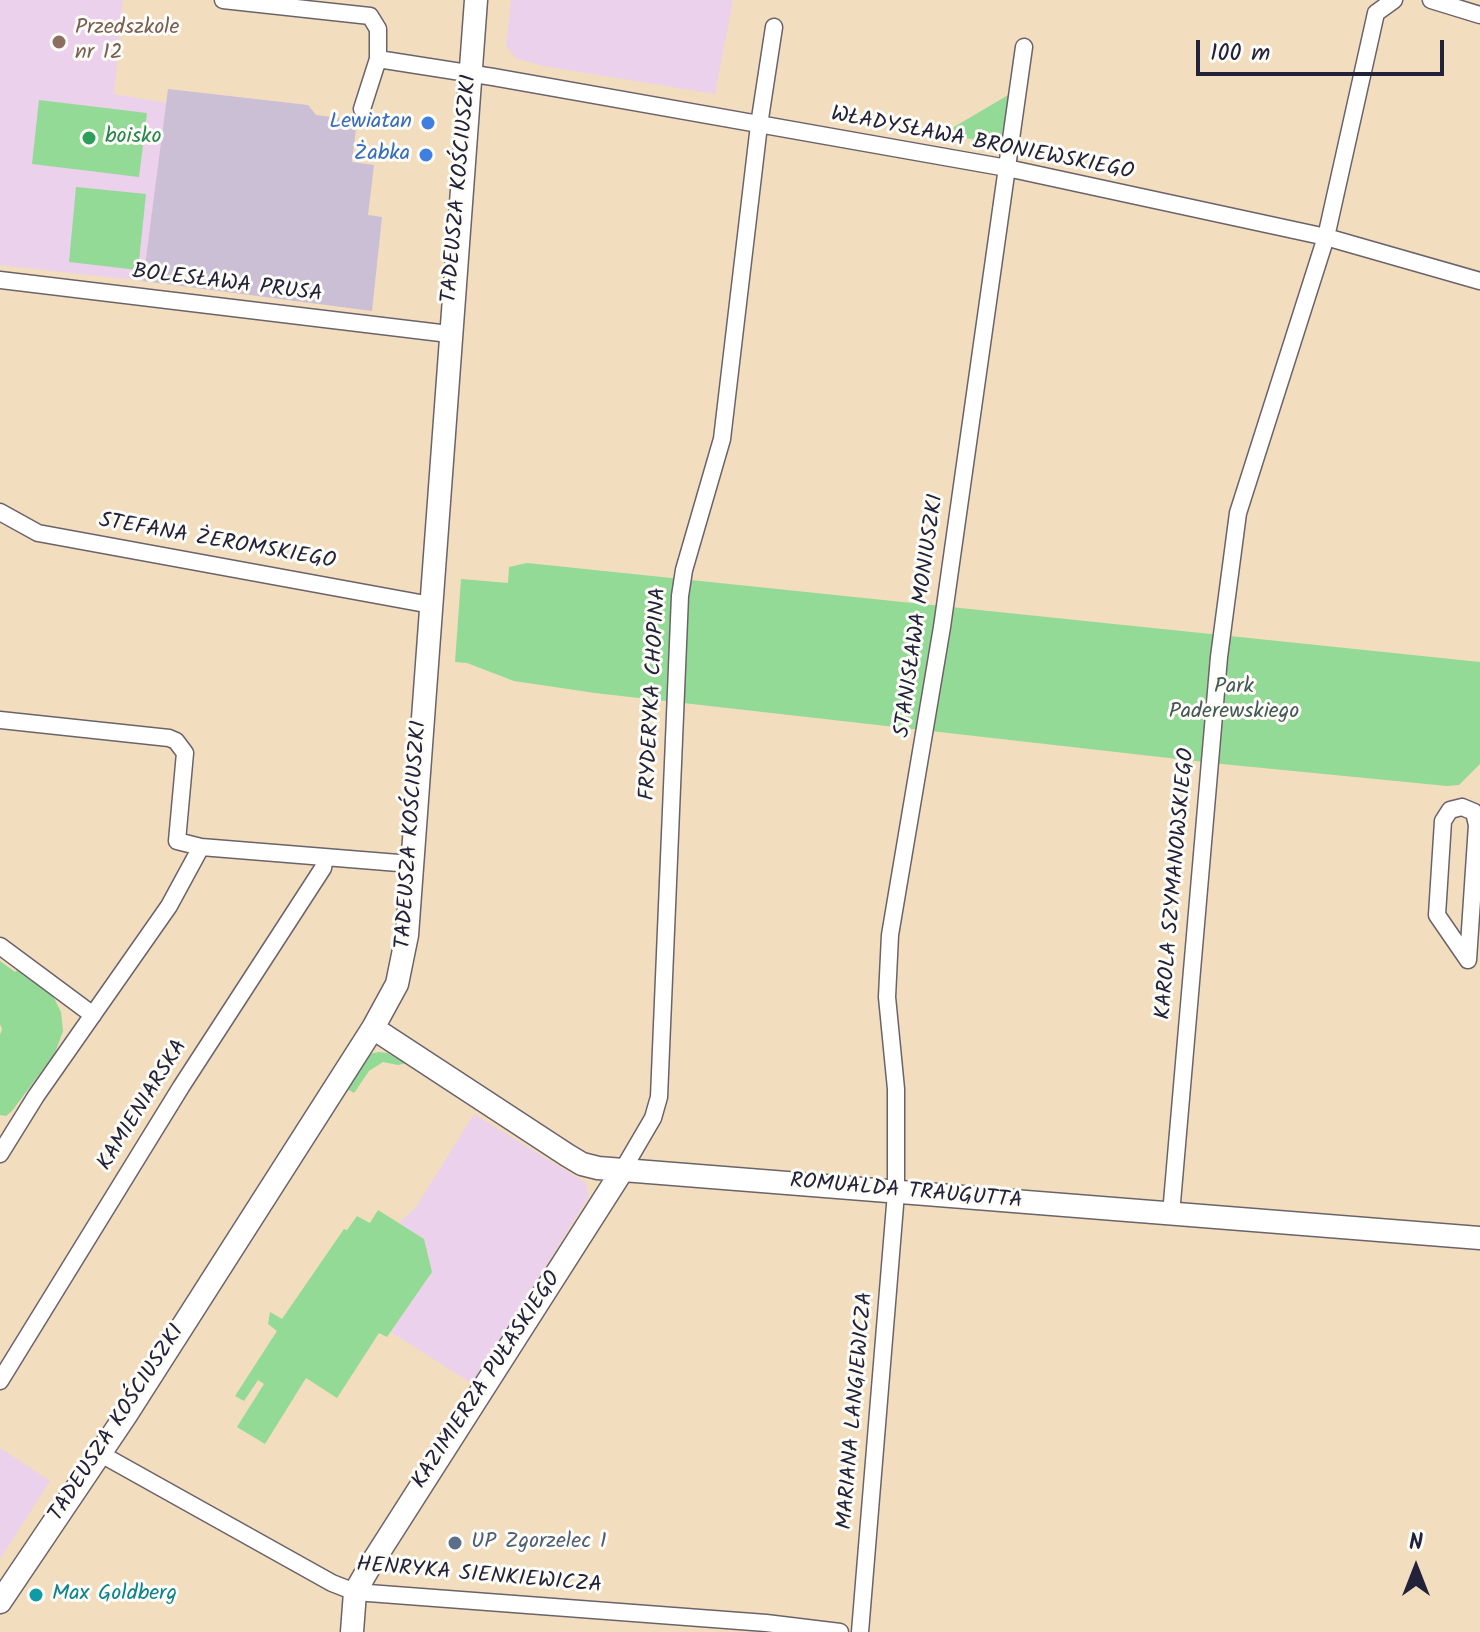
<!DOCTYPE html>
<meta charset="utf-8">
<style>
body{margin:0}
#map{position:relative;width:1480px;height:1632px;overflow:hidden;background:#f2ddbe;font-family:Kalam,sans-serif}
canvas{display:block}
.north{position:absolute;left:1376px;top:1528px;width:80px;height:80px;-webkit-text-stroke:6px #fdfcf7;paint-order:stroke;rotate:0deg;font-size:22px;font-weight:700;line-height:32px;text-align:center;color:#22223b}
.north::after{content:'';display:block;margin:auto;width:28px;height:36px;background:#22223b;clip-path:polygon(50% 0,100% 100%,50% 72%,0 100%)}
.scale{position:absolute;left:1196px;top:40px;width:248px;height:36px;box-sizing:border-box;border:4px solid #22223b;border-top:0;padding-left:10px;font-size:24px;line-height:28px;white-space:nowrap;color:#22223b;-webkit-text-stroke:6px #fdfcf7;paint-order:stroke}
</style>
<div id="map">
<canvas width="1480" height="1632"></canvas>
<div class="north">N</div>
<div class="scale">100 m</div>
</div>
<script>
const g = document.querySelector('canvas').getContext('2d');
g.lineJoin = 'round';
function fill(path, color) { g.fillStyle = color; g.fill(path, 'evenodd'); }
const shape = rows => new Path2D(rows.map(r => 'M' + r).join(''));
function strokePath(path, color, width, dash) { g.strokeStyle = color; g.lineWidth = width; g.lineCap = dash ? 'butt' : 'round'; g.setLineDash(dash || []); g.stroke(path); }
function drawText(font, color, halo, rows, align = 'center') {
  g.font = font + ' Kalam,sans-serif'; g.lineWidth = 6; g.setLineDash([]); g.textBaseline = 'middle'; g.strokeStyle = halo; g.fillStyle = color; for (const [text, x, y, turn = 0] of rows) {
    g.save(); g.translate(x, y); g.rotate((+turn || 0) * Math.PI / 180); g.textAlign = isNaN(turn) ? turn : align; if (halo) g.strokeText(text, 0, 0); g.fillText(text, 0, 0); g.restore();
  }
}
fill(shape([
 [0,0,123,0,114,94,167,103,143,281,0,265],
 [511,0,733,0,715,94,543,66,515,58,506,45],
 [474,1114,586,1183,589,1196,473,1384,391,1332,432,1272,424,1239,399,1223,416,1207],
 [0,1448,50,1481,0,1559]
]), '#ebd1eb');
fill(shape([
 [168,89,308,105,316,115,357,120,352,162,374,165,368,215,382,217,372,311,143,281]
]), '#cbbfd5');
fill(shape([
 [1010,94,1000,144,942,134],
 [39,100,147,113,139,177,32,164],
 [76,187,146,194,138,270,69,262],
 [527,563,1480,662,1480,764,1459,785,1447,786,1222,764,595,693,514,681,467,663,455,662,461,579,508,583,509,567],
 [0,961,15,972,19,969,45,988,54,998,61,1012,63,1031,55,1053,12,1111,6,1116,0,1115,0,1035,2,1029,0,1024],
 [379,1052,387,1053,406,1063,398,1065,383,1062,369,1071,354,1093,344,1087,369,1054],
 [378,1210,424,1239,432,1272,387,1337,379,1333,337,1398,306,1378,265,1444,237,1427,264,1384,258,1380,244,1401,235,1396,277,1331,268,1324,270,1312,282,1319,344,1229,347,1230,357,1216,370,1223]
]), '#92da95');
const street = shape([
 [223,0,370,16,378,29,378,59,493,77,1007,168,1326,237,1480,281],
 [1431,0,1480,15],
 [362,109,378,59],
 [0,280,449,334],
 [0,512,38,533,431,605],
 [0,720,169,738,176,741,185,753,177,841,201,847,411,864],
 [1462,807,1474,812,1477,825,1468,960,1437,915,1443,821,1450,810,1462,807],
 [0,946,93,1015],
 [0,1154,36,1096,169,906,201,847],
 [622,1171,653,1118,659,1097,680,596,684,570,722,439,759,125,774,27],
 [1171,1214,1219,657,1238,513,1326,237,1376,13,1394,0],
 [0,1381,181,1087,323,868,325,857],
 [99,1453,332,1583,355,1592,766,1623,840,1632],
 [860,1632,896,1193,896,1089,887,997,890,935,942,627,1024,47]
]);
const secondary = shape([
 [373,1028,567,1155,582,1164,598,1168,1480,1238],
 [0,1602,126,1415,373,1028,397,984,407,935,476,0],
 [352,1632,355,1592,370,1566,622,1171]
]);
strokePath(street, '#6b6369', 19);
strokePath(secondary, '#6b6369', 25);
strokePath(street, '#fff', 16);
strokePath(secondary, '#fff', 22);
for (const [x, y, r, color] of [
 [59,42,8,"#8d6e63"],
 [428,123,8,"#3f7fe0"],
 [89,138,8,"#2e9e5b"],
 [426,155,8,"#3f7fe0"],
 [455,1543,8,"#5c6f8a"],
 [36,1595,8,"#0f9aa8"]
]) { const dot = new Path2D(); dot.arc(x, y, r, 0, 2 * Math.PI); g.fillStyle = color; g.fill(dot); strokePath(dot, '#fdfcf7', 3); }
drawText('22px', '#785e54', '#fdfcf7', [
 ["Przedszkole",75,29],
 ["nr 12",75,54]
], 'left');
drawText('22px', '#366cbe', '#fdfcf7', [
 ["Lewiatan",412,123],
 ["Żabka",410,155]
], 'right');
drawText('22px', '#27864d', '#fdfcf7', [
 ["boisko",105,138]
], 'left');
drawText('22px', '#22223b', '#fdfcf7', [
 ["WŁADYSŁAWA BRONIEWSKIEGO",982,145,11],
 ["TADEUSZA KOŚCIUSZKI",461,189,-85],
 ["BOLESŁAWA PRUSA",227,285,7],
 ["STEFANA ŻEROMSKIEGO",217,543,10],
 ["STANISŁAWA MONIUSZKI",921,616,-82],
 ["FRYDERYKA CHOPINA",655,694,-87],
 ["TADEUSZA KOŚCIUSZKI",413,835,-86],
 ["KAROLA SZYMANOWSKIEGO",1177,884,-85],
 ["KAMIENIARSKA",144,1106,-58],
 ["ROMUALDA TRAUGUTTA",906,1193,5],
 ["KAZIMIERZA PUŁASKIEGO",488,1381,-57],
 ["MARIANA LANGIEWICZA",857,1411,-85],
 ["TADEUSZA KOŚCIUSZKI",118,1424,-57],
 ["HENRYKA SIENKIEWICZA",479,1577,5]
]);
drawText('22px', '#445956', '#fdfcf7', [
 ["Park",1234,688],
 ["Paderewskiego",1234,713]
]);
drawText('22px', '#4e5e75', '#fdfcf7', [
 ["UP Zgorzelec 1",471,1543]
], 'left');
drawText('22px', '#0d838f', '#fdfcf7', [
 ["Max Goldberg",52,1595]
], 'left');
</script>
